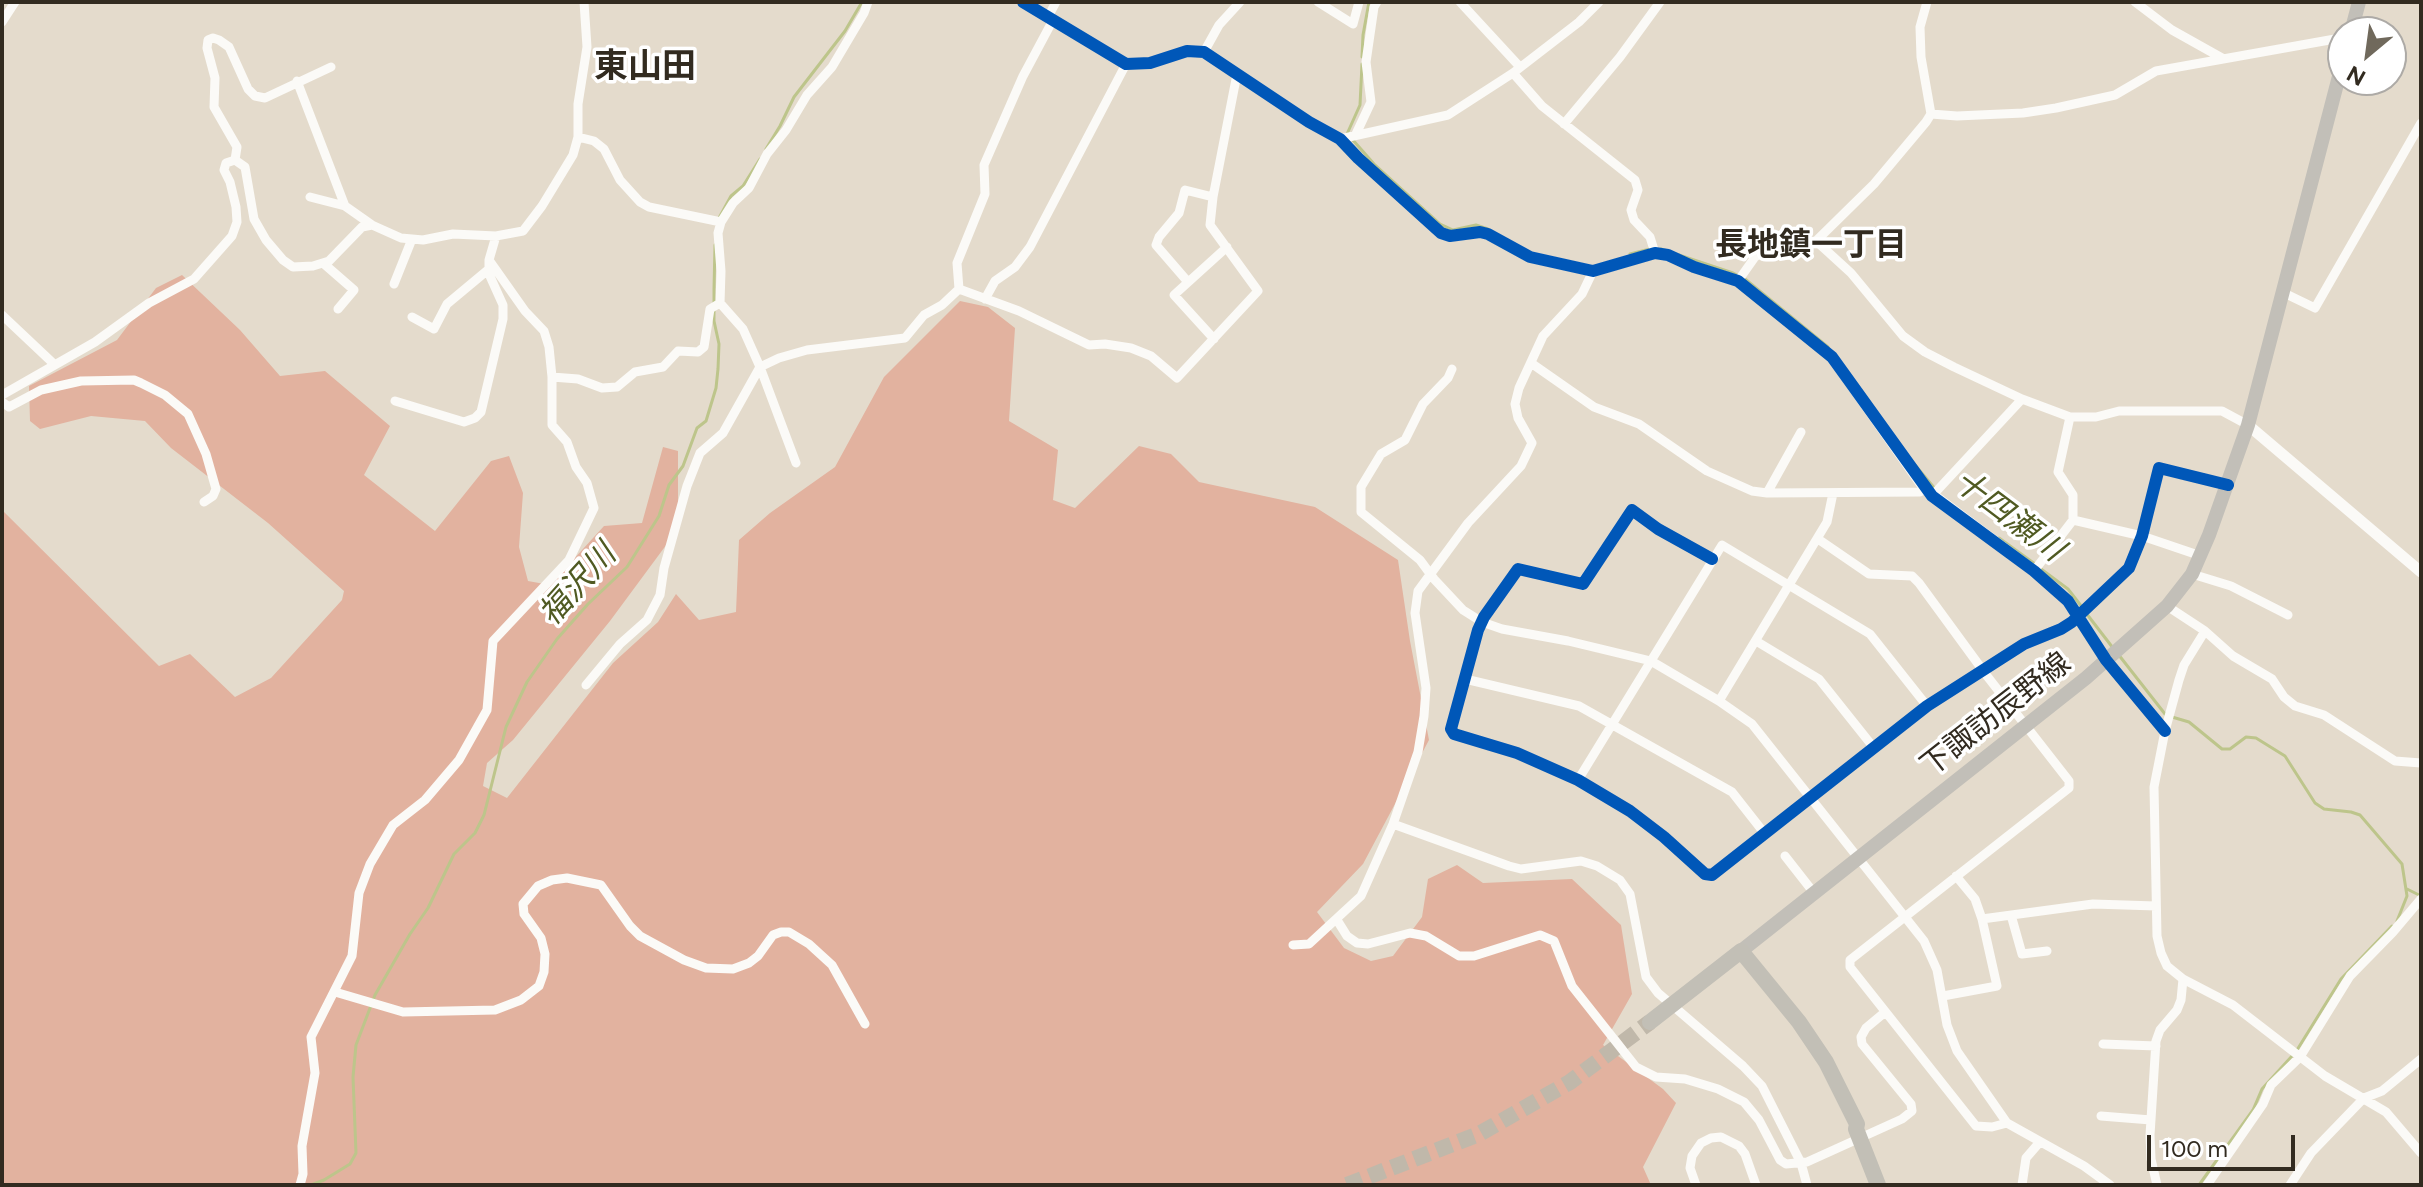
<!DOCTYPE html>
<meta charset="utf-8">
<style>
body{margin:0}
#map{position:relative;width:2423px;height:1187px;overflow:hidden;background:#e4dbcc;font-family:Figtree,sans-serif}
canvas{display:block}
.frame{position:absolute;inset:0;border:4px solid #322b20;pointer-events:none}
.north{position:absolute;left:2327px;top:16px;width:80px;height:80px;box-sizing:border-box;background:#fff;border:2px solid #adaaa6;border-radius:50%;rotate:209deg;font-size:22px;font-weight:700;line-height:32px;text-align:center;color:#322b20}
.north::after{content:'';display:block;margin:auto;width:28px;height:36px;background:#70695c;clip-path:polygon(50% 0,100% 100%,50% 72%,0 100%)}
.scale{position:absolute;left:2147px;top:1135px;width:148px;height:36px;box-sizing:border-box;border:4px solid #322b20;border-top:0;padding-left:10px;font-size:24px;line-height:28px;white-space:nowrap;color:#322b20;-webkit-text-stroke:6px #fff;paint-order:stroke}
</style>
<div id="map">
<canvas width="2423" height="1187"></canvas>
<div class="frame"></div>
<div class="north">N</div>
<div class="scale">100 m</div>
</div>
<script>
const g = document.querySelector('canvas').getContext('2d');
g.lineJoin = 'round';
function fill(path, color) { g.fillStyle = color; g.fill(path, 'evenodd'); }
const shape = rows => new Path2D(rows.map(r => 'M' + r).join(''));
function strokePath(path, color, width, dash) { g.strokeStyle = color; g.lineWidth = width; g.lineCap = dash ? 'butt' : 'round'; g.setLineDash(dash || []); g.stroke(path); }
function drawText(font, color, halo, rows, align = 'center') {
  g.font = font + ' Figtree,"Noto Sans JP",sans-serif'; g.lineWidth = 7; g.setLineDash([]); g.textBaseline = 'middle'; g.strokeStyle = halo; g.fillStyle = color; for (const [text, x, y, turn = 0] of rows) {
    g.save(); g.translate(x, y); g.rotate((+turn || 0) * Math.PI / 180); g.textAlign = isNaN(turn) ? turn : align; if (halo) g.strokeText(text, 0, 0); g.fillText(text, 0, 0); g.restore();
  }
}
fill(shape([
 [182,275,240,330,280,376,325,371,390,426,364,475,435,531,491,461,509,456,523,493,519,547,528,581,550,585,604,526,642,523,663,447,678,451,678,529,610,621,513,740,487,763,483,786,507,798,613,663,658,622,676,594,699,620,736,612,739,540,770,513,835,467,884,377,960,301,988,307,1015,328,1009,421,1058,450,1053,500,1075,508,1139,446,1171,454,1199,482,1315,507,1398,560,1410,641,1429,740,1363,864,1317,912,1344,948,1371,961,1393,956,1422,917,1428,879,1457,865,1483,883,1572,879,1621,925,1632,994,1603,1045,1663,1089,1676,1103,1643,1167,1651,1185,2,1185,2,510,159,666,190,654,235,697,271,678,342,600,344,591,268,523,171,448,145,421,91,416,40,429,30,421,29,386,117,340,156,288]
]), '#e2b29f');
strokePath(shape([
 [1362,57,1363,35,1369,2],
 [1347,134,1360,105,1362,64],
 [1352,139,1374,164,1440,224,1453,230,1476,225,1488,229],
 [766,149,780,126,794,97,845,31,862,2],
 [719,218,731,196,743,186,760,159],
 [1661,249,1733,273,1745,279,1828,347],
 [1630,254,1650,249],
 [1910,459,1936,490],
 [1999,538,2035,564],
 [2041,569,2068,589,2082,607],
 [2086,613,2113,648],
 [2118,654,2165,714],
 [2172,717,2189,722,2222,749,2230,749,2246,737,2256,738,2285,756,2315,803,2324,809,2351,812,2360,815,2402,864,2407,896,2397,921],
 [2407,889,2421,896],
 [2297,1050,2341,979,2392,926],
 [311,1185,324,1180,350,1164,356,1153,353,1077,356,1045,375,995,410,934,428,908,454,854,475,833,484,815,506,727,527,682,557,639,588,604,627,567,659,516,669,485,683,466,697,428,706,421,716,388,718,369,719,344,714,321,714,289,715,245],
 [2199,1185,2253,1110,2262,1089,2292,1056]
]), '#bdc58b', 3);
strokePath(shape([
 [1347,1185,1479,1134,1570,1082,1650,1022]
]), '#c0b8aa', 16, [16, 8]);
strokePath(shape([
 [1318,2,1353,24,1359,2],
 [1460,2,1520,67],
 [2135,2,2172,30,2222,58],
 [1048,17,1056,2],
 [2,22,15,2],
 [1204,52,1219,25,1240,2],
 [1513,73,1542,106,1635,180,1638,190,1631,210,1634,220,1650,237,1655,253],
 [297,81,345,206,372,225],
 [1931,114,1957,116,2023,113,2056,108,2115,95,2156,71,2335,39,2343,41],
 [1564,124,1620,57,1660,2],
 [1356,134,1371,102,1366,62,1374,7,1377,2],
 [578,137,594,141,604,149,620,180,640,202,649,207,721,222],
 [1340,139,1448,115,1513,73,1579,22,1599,2],
 [235,160,245,167,254,219,266,240,283,260,293,267,313,266,329,261,362,227,372,225,401,238,423,240,453,234,496,236,523,231,542,206,573,155,578,137,578,104,587,47,584,2],
 [235,160,237,147,214,107,215,78,207,48,208,40,213,38,219,40,229,47,248,89,255,96,265,98,331,67],
 [310,197,345,206],
 [1816,241,1851,273,1903,336,1925,352,1954,367,2022,399,2070,417,2096,417,2119,411,2222,411,2248,425],
 [323,263,354,290,338,309],
 [1738,281,1755,257,1767,249,1779,244,1816,241,1874,184,1926,122,1931,114,1921,57,1920,27,1927,2],
 [1188,282,1156,245,1159,237,1179,213,1185,190,1213,197],
 [394,284,412,239],
 [959,289,1019,311,1089,345,1105,344,1131,348,1151,356,1177,378,1258,291,1210,225,1213,197,1237,74,1204,52,1187,51,1150,63,1126,64,1023,2],
 [959,289,957,263,985,194,984,165,1023,76,1053,20],
 [2284,293,2315,308,2421,123],
 [985,299,995,281,1015,267,1030,247,1126,64],
 [2,315,55,365],
 [412,317,434,329,447,304,489,269],
 [1214,339,1174,295,1227,247],
 [1531,363,1594,407,1639,424,1707,471,1752,491,1767,493,1920,492,1925,489],
 [1452,369,1448,378,1423,404,1405,440,1381,454,1361,487,1361,512,1420,560,1434,579,1463,610,1482,622,1502,629,1568,641,1651,661,1719,701,1752,724,1924,941,1937,970,1947,1025,1957,1051,2007,1123,2084,1166,2110,1185],
 [552,377,578,379,602,388,617,387,635,372,663,367,678,351,698,352,704,347,710,309,720,303],
 [2,395,95,342,149,303,194,279,232,236,237,222,236,207,230,182,224,170,226,163,235,160],
 [395,401,464,422,475,418,481,412,503,319,503,305,489,274,489,260],
 [2,402,9,407,41,390,81,381,134,380,141,383,165,395,188,414,206,454,216,489,213,496,204,502],
 [796,463,760,367,743,329,720,303,721,271,718,233,721,222,733,203,749,188,767,154,786,130,807,95,832,67,864,13,868,2],
 [1767,493,1801,432],
 [1932,496,2022,399],
 [2073,520,2142,536,2201,556],
 [1818,539,1869,574,1912,576,1919,583,1987,676,2069,781,2069,788,1850,960,1850,967,1976,1126,1992,1127,2007,1123],
 [1712,559,1658,529,1632,510,1583,584,1518,569,1484,617,1478,630,1451,729,1454,734,1517,753,1578,780,1630,811,1664,837,1705,874,1712,875,1927,706,2024,644,2061,629,2072,622,2129,568,2142,536,2159,468,2228,485],
 [2034,571,2073,520,2073,495,2058,472,2070,417],
 [2192,574,2231,586,2288,615],
 [2167,606,2205,631,2233,656,2272,679,2284,697,2295,706,2324,715,2395,761,2421,763],
 [2205,631,2184,665,2179,680,2165,731,2154,787,2157,936,2161,953,2167,966,2183,979,2233,1005,2325,1076,2386,1112,2421,1153],
 [1756,641,1819,679,1874,748],
 [2106,660,2165,731],
 [1465,679,1579,706,1732,792,1765,834],
 [586,685,620,644,647,620,660,595,664,568,687,486,700,453,723,433,760,367,779,358,807,350,905,338,924,315,942,305,959,289],
 [1719,701,1827,522,1833,493],
 [1578,780,1722,545,1870,634,1927,706],
 [1393,824,1509,866,1521,869,1581,861,1597,866,1620,880,1630,894,1646,977,1658,993,1743,1066,1762,1086,1801,1163,1807,1185],
 [1785,856,1814,893],
 [2011,915,2022,954,2047,951],
 [1982,919,2093,904,2156,906],
 [1337,920,1347,936,1357,943,1368,944,1410,933,1426,936,1459,956,1474,956,1540,935,1554,941,1572,986,1636,1067,1656,1077,1685,1079,1718,1089,1744,1102,1759,1120,1780,1160,1786,1164,1807,1162,1902,1119,1912,1111,1911,1104,1862,1044,1861,1037,1866,1028,1884,1013],
 [1293,945,1309,944,1361,896,1393,824,1418,752,1424,716,1426,688,1415,613,1418,591,1468,523,1521,466,1532,443,1518,418,1515,404,1519,388,1543,336,1582,294,1593,271],
 [335,992,403,1012,495,1010,521,1000,539,986,544,972,545,954,541,938,524,914,523,904,538,886,552,880,567,878,601,885,630,926,640,936,684,960,706,968,733,969,749,963,758,956,773,935,781,932,789,932,809,944,832,965,865,1024],
 [1943,996,1997,986,1982,919,1975,899,1956,876],
 [2103,1044,2156,1046],
 [2101,1116,2151,1120],
 [300,1185,303,1174,302,1146,315,1073,311,1037,352,956,359,893,370,864,393,825,425,800,459,760,487,710,493,641,569,560,594,508,587,483,576,467,567,442,552,425,552,377,549,347,544,331,525,311,489,260,496,236],
 [1696,1185,1690,1168,1692,1156,1701,1143,1711,1138,1721,1137,1739,1146,1745,1154,1756,1185],
 [2022,1185,2026,1158,2039,1143],
 [2157,1185,2151,1159,2150,1135,2156,1041,2160,1030,2177,1010,2181,1000,2183,979],
 [2207,1185,2263,1104,2271,1085,2300,1057,2350,976,2393,932,2421,899],
 [2290,1185,2311,1153,2364,1098,2382,1091,2421,1059]
]), '#fbfaf7', 9);
strokePath(shape([
 [1237,74,1309,122,1340,139,1358,158,1441,233,1450,236,1480,232,1488,234,1530,257,1593,271,1655,253,1668,255,1694,267,1738,281,1832,357,1925,489,2034,571,2068,601,2106,660],
 [2248,425,2421,572]
]), '#fbfaf7', 11);
strokePath(shape([
 [2351,32,2359,2],
 [1741,951,2086,678,2167,606,2192,574,2209,535,2248,425,2343,61]
]), '#c2bfb8', 14);
strokePath(shape([
 [1650,1022,1741,951,1799,1022,1826,1062,1857,1124,1856,1129,1878,1185]
]), '#c2bfb6', 16);
strokePath(shape([
 [1023,2,1126,64,1150,63,1187,51,1204,52,1309,122,1340,139,1358,158,1441,233,1450,236,1480,232,1488,234,1530,257,1593,271,1655,253,1668,255,1694,267,1738,281,1832,357,1932,496,2034,571,2068,601,2106,660,2165,731],
 [1712,559,1658,529,1632,510,1583,584,1518,569,1484,617,1478,630,1451,729,1454,734,1517,753,1578,780,1630,811,1664,837,1705,874,1712,875,1927,706,2024,644,2061,629,2072,622,2129,568,2142,536,2159,468,2228,485]
]), '#0057b8', 12);
drawText('30px', '#322b20', '#fff', [
 ["下諏訪辰野線",1996,715,-38]
]);
drawText('bold 32px', '#322b20', '#fff', [
 ["長地鎮一丁目",1811,246]
]);
drawText('italic 32px', '#505a22', '#fff', [
 ["十四瀬川",2008,516,37],
 ["福沢川",578,585,-48]
]);
drawText('bold 34px', '#322b20', '#fff', [
 ["東山田",645,67]
]);
</script>
